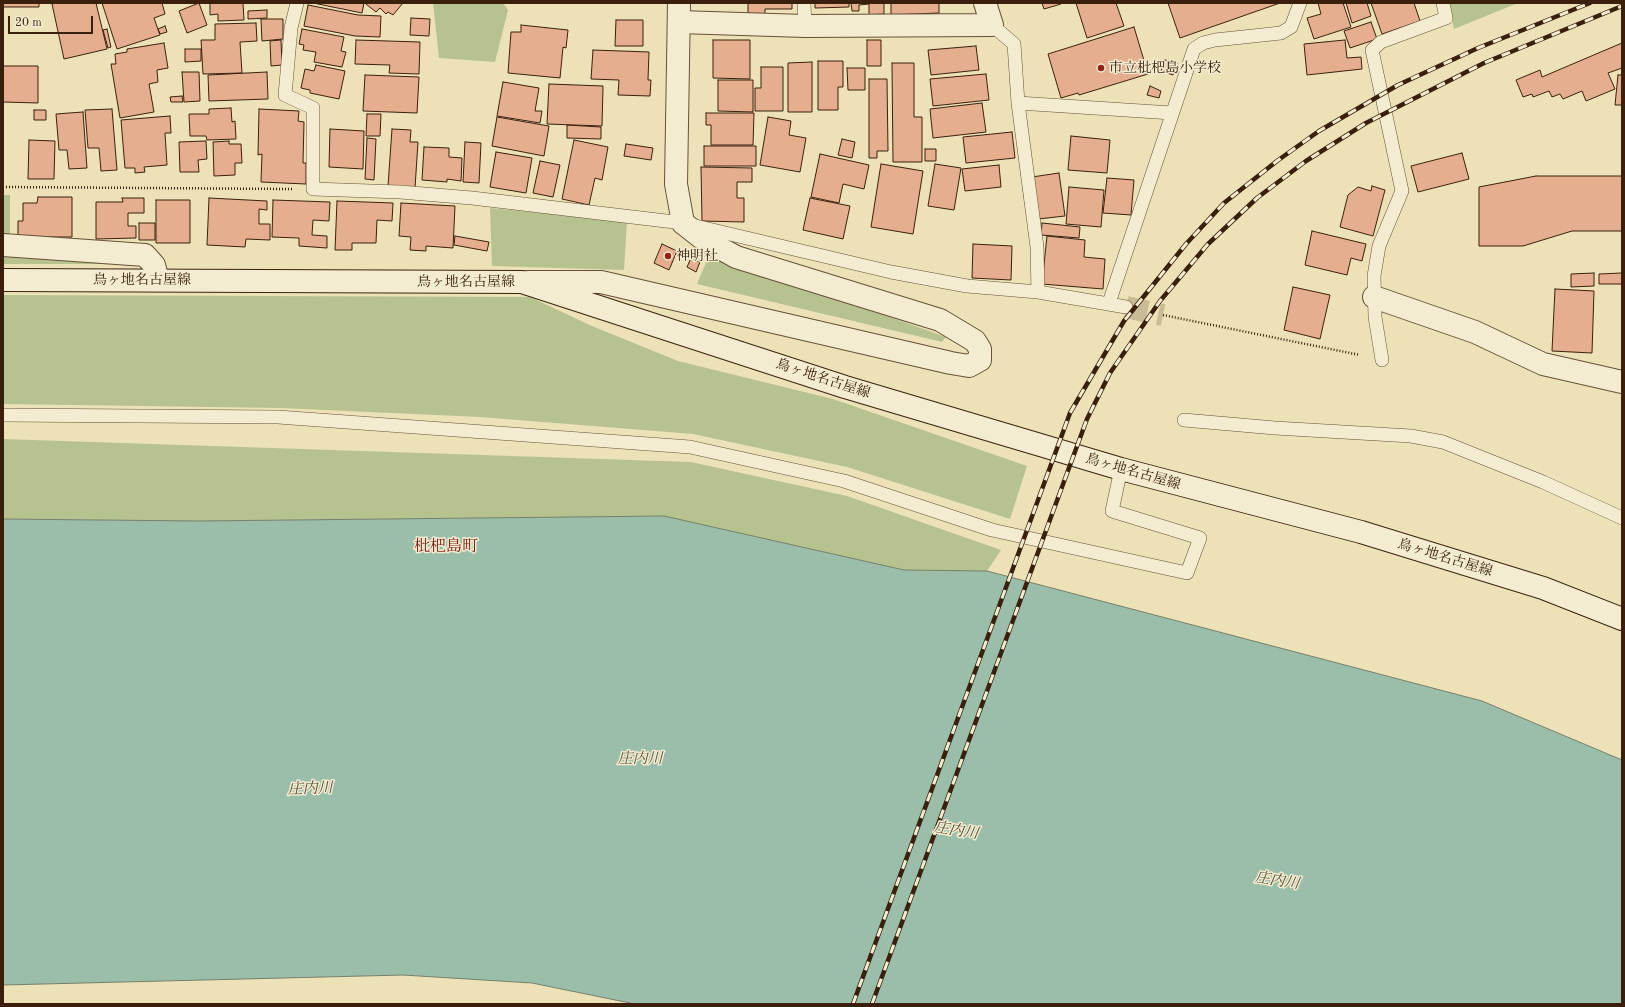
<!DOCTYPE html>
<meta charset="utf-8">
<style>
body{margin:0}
#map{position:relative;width:1625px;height:1007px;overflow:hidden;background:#ede2b7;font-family:"Old Standard TT",serif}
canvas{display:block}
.frame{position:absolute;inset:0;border:4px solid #3a200c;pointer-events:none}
.scale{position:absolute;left:8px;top:16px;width:85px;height:18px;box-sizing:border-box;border:2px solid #3a200c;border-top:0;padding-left:5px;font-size:12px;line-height:14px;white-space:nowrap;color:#3a200c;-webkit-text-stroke:3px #f3ecd0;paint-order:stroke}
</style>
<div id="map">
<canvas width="1625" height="1007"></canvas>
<div class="frame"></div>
<div class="scale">20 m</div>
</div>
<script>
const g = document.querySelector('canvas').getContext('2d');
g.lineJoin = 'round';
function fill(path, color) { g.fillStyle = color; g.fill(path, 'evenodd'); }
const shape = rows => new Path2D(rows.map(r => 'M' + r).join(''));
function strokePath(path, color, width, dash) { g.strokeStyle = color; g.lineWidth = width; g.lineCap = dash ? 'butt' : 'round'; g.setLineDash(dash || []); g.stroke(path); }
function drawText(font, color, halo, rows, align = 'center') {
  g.font = font + ' "Old Standard TT","Noto Serif JP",serif'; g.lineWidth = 3; g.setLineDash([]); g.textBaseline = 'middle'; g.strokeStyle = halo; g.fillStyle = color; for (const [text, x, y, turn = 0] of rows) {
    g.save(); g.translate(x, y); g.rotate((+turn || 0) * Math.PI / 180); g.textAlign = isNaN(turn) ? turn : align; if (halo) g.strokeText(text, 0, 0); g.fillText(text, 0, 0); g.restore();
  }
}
fill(shape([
 [433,3,503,3,508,10,495,62,439,58],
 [1448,3,1518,3,1454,29],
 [3,195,10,195,10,235,3,234],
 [490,208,627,221,624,270,492,266],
 [710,253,946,337,942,342,697,284],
 [3,254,127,260,110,264,3,264],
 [3,295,530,297,592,326,678,361,833,399,1027,466,1010,519,847,467,693,434,480,417,280,408,3,404],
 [3,439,691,462,847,496,1001,550,987,571,904,570,664,516,198,521,3,519]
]), '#b7c38f');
const water = shape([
 [664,516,904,570,987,571,1482,701,1622,760,1622,1004,635,1004,532,983,403,975,3,985,3,519,198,521,664,516]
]);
fill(water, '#9abeaa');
strokePath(water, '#747f6b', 1);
const building = shape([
 [3,3,39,3,39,7,3,7,3,3],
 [56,3,96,3,107,49,64,59,52,4,56,3],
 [102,3,162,3,165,14,154,18,160,35,117,49,102,3],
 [199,3,207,25,187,33,179,11,199,3],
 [210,3,243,3,244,20,218,21,218,14,210,15,210,3],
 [313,3,364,3,362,13,313,3],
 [368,3,403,3,393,15,388,12,386,14,380,8,376,12,366,4,368,3],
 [748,3,792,3,792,9,765,9,765,14,748,14,748,3],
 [815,3,849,3,849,7,815,8,815,3],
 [851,3,884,3,884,14,869,15,869,4,859,5,859,11,852,11,851,3],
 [891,3,939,3,939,13,891,15,891,3],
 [1042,3,1061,3,1061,4,1044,9,1042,3],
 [1076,3,1116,3,1124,26,1087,38,1076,3],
 [1168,3,1280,3,1180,38,1168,3],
 [1318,3,1343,3,1351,27,1314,39,1307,18,1321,14,1318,3],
 [1346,3,1367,3,1371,16,1352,23,1346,3],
 [1371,3,1414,3,1420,21,1382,34,1371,3],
 [308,5,358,15,381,16,380,37,355,36,304,26,308,5],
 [267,10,267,18,248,19,248,11,267,10],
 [411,18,430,19,429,36,410,35,411,18],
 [261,19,283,19,283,39,262,41,261,19],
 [616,20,643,20,643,46,615,46,616,20],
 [1371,22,1377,39,1350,48,1344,31,1371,22],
 [256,23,257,41,240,42,242,73,203,74,201,40,215,40,215,24,256,23],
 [521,25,568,30,566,48,563,47,560,78,508,73,511,32,521,32,521,25],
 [165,26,167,32,160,34,158,29,165,26],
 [1134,27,1148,74,1079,95,1078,93,1061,98,1048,54,1134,27],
 [107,29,111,47,108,48,103,30,107,29],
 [302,29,344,37,341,51,346,52,342,67,314,62,316,52,303,50,304,45,299,44,302,29],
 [281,40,282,65,271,66,270,41,281,40],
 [356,40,420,42,419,74,389,73,390,65,355,64,356,40],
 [713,40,750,40,750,79,713,78,713,40],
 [867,40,881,40,881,66,867,66,867,40],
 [1345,40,1347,58,1361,57,1362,69,1307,75,1304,44,1345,40],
 [164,43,168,68,157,70,158,82,149,84,154,112,120,118,111,64,116,64,115,54,127,52,127,49,164,43],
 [1622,43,1622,68,1608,73,1615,89,1586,101,1582,91,1563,99,1560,94,1552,97,1549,91,1533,97,1532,94,1523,97,1516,80,1540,70,1542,77,1622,43],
 [976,46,979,70,931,75,928,50,976,46],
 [185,49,201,49,201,61,185,62,185,49],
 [593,50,649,52,648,80,651,80,650,96,618,95,619,80,591,79,593,50],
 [1165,60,1177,63,1173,75,1161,71,1165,60],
 [818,61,843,61,843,87,838,87,838,110,818,110,818,61],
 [812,62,812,112,788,112,788,63,812,62],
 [892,63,914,63,914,117,922,117,922,162,893,162,892,63],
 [316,65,345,71,339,99,310,93,310,90,301,88,305,69,314,71,316,65],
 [3,66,38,66,38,103,3,102,3,66],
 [761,67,783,67,783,111,755,111,755,88,761,88,761,67],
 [847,68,865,68,865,90,848,90,847,68],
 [182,72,199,72,200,101,184,102,182,72],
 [267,72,268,99,209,101,208,75,267,72],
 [986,74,989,100,933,106,930,79,986,74],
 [365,75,419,77,417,113,363,111,365,75],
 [1618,75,1622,75,1622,105,1615,105,1618,75],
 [869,79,887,79,888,151,877,151,877,158,869,158,869,79],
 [718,80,753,80,753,112,718,111,718,80],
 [503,82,539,88,535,111,542,111,540,123,497,116,503,82],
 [549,84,603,86,602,126,547,124,549,84],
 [1150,86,1161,91,1159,98,1147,95,1150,86],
 [182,96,183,102,171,102,170,97,182,96],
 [982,103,986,132,933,138,930,109,982,103],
 [231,108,232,122,235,121,236,139,207,140,206,136,190,136,189,114,209,114,209,109,231,108],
 [112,109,117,170,101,171,99,148,88,148,85,110,112,109],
 [259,109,299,111,298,121,304,122,303,163,306,163,306,184,261,182,262,154,258,155,259,109],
 [34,110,46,110,46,120,34,120,34,110],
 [83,112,87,168,69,169,67,150,59,150,56,114,83,112],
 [706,113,754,113,753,145,711,145,711,125,706,125,706,113],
 [367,114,381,114,380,136,366,136,367,114],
 [170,116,171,133,165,133,167,165,144,167,145,172,135,173,135,168,125,168,121,120,170,116],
 [497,117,549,126,544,156,492,146,497,117],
 [768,117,791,121,789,135,806,138,800,172,760,165,768,117],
 [567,125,601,127,601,139,567,138,567,125],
 [330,129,364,131,363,169,329,167,330,129],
 [392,129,411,130,410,142,418,142,415,188,388,186,392,129],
 [1012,132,1015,158,966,163,963,137,1012,132],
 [1071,136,1110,140,1107,173,1068,170,1071,136],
 [367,138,376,139,374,180,365,179,367,138],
 [842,139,855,142,852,158,838,155,842,139],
 [29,140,55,141,54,179,28,179,29,140],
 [574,140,608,147,602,180,595,178,589,205,562,199,574,140],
 [206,141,207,159,198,160,199,172,180,172,179,142,206,141],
 [229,141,229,144,241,144,242,163,235,163,235,175,214,176,213,142,229,141],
 [465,142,481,143,479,183,463,182,465,142],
 [626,144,653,148,651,160,624,156,626,144],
 [704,146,756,146,756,166,704,166,704,146],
 [424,147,449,148,449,157,462,158,461,181,447,179,447,182,422,180,424,147],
 [925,149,936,149,936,161,925,161,925,149],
 [496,152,532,158,526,193,490,187,496,152],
 [1462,153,1469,179,1418,192,1411,166,1462,153],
 [820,154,869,165,864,189,843,184,839,203,811,197,820,154],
 [540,161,560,165,553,197,533,193,540,161],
 [881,164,923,171,913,234,871,227,881,164],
 [935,164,961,168,954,210,928,206,935,164],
 [999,165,1001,187,965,191,962,169,999,165],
 [701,167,752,168,752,182,737,182,737,198,744,198,744,222,702,221,701,167],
 [1059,173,1065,216,1038,219,1032,177,1059,173],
 [1536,176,1622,176,1622,231,1572,231,1523,246,1479,246,1479,187,1536,176],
 [1107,178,1134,180,1131,215,1103,213,1107,178],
 [1372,186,1385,190,1373,236,1340,227,1348,195,1358,187,1371,191,1372,186],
 [1069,187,1104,190,1101,227,1066,224,1069,187],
 [38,197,72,197,72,237,18,237,18,221,23,221,23,203,37,203,38,197],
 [122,198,144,198,144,213,128,213,128,226,136,226,136,238,96,239,96,202,123,202,122,198],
 [209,198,267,201,267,210,259,209,259,224,270,224,270,240,246,239,245,247,207,245,209,198],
 [810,198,850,206,843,239,803,230,810,198],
 [156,200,190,200,190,243,156,243,156,200],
 [273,200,330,202,329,221,313,220,312,235,327,236,327,248,299,246,299,238,272,237,273,200],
 [337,201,393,203,392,221,377,220,376,243,352,243,352,250,335,250,337,201],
 [401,203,455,206,453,248,426,246,426,251,410,250,411,237,399,236,401,203],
 [139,223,155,223,155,240,139,240,139,223],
 [1042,223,1080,227,1079,238,1041,235,1042,223],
 [1312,231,1366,244,1362,261,1351,258,1347,275,1305,265,1312,231],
 [455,236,489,242,487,251,454,245,455,236],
 [1047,236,1085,240,1084,257,1105,259,1103,289,1042,284,1047,236],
 [662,244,677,251,669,270,654,263,662,244],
 [973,244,1012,246,1011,280,972,278,973,244],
 [691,258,700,262,696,272,687,267,691,258],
 [1594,273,1594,286,1571,287,1571,274,1594,273],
 [1622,273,1622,284,1599,284,1599,274,1622,273],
 [1293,287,1330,295,1320,339,1284,330,1293,287],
 [1555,289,1594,291,1592,353,1552,351,1555,289]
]);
fill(building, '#e4ae8f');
strokePath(building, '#3a200c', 1);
strokePath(shape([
 [1126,307,1163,315]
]), '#c9bb95', 22, [22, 11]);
const service = shape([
 [297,3,291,28,285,95,313,108,313,189,400,192,472,198,683,223,891,272,967,286,1038,292,1126,307],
 [804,3,805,26],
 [992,25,1014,44,1018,103,1037,247,1038,292],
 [1018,103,1172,113],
 [1109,303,1194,49,1203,43,1215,40,1281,33,1291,27,1300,3],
 [1382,360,1375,317,1374,276,1379,246,1402,191,1372,50,1381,42,1446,18,1443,3],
 [3,415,278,417,690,447,844,481,992,530,1187,573,1200,538,1112,511,1121,469],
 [1184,420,1275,428,1411,436,1443,442,1543,482,1622,518]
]);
const minor = shape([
 [679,22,805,26,992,25,985,3],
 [3,245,145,255,154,265,158,280],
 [528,282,601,282,951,363,969,366,980,360,980,349,975,341,940,320,736,257,702,238,683,223],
 [1374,297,1475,332,1543,364,1622,382]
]);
const tertiary = shape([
 [679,3,676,184,683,223]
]);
const secondary = shape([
 [3,280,522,282,845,387,1121,469,1361,532,1543,588,1622,619]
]);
strokePath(service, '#675037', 14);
strokePath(minor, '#675037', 24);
strokePath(tertiary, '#675037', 24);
strokePath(secondary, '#3a200c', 24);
strokePath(shape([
 [3,187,292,189],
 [1163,315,1360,355]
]), '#3a200c', 2.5, [1, 2]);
strokePath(service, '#f3ecd0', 13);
strokePath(minor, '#f3ecd0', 22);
strokePath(tertiary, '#f3ecd0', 22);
strokePath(secondary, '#f3ecd0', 22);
const rail = shape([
 [853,1004,1070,413,1124,321,1186,244,1224,203,1277,161,1319,131,1398,85,1478,48,1590,3],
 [872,1004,1087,419,1110,373,1160,301,1208,244,1257,198,1306,161,1366,123,1484,63,1622,6]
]);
strokePath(rail, '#3a200c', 4.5);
strokePath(rail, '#f3ecd0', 3, [9]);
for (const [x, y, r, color] of [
 [1101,68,4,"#8f2418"],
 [668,256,4,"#8f2418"]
]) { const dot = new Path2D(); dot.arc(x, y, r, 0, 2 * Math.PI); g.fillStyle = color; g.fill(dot); strokePath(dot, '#f3ecd0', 1.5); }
drawText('14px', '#3a200c', '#f3ecd0', [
 ["市立枇杷島小学校",1109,68],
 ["神明社",676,256]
], 'left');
drawText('14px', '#3a200c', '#f3ecd0', [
 ["鳥ヶ地名古屋線",142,280],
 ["鳥ヶ地名古屋線",466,282],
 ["鳥ヶ地名古屋線",823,379,18],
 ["鳥ヶ地名古屋線",1133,472,16],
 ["鳥ヶ地名古屋線",1445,558,17]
]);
drawText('italic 15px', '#574f3b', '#f3ecd0', [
 ["庄内川",640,759],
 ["庄内川",310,789,-2],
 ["庄内川",956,831,9],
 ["庄内川",1277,881,9]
]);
drawText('16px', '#7a1f14', '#f3ecd0', [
 ["枇杷島町",446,547]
]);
</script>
